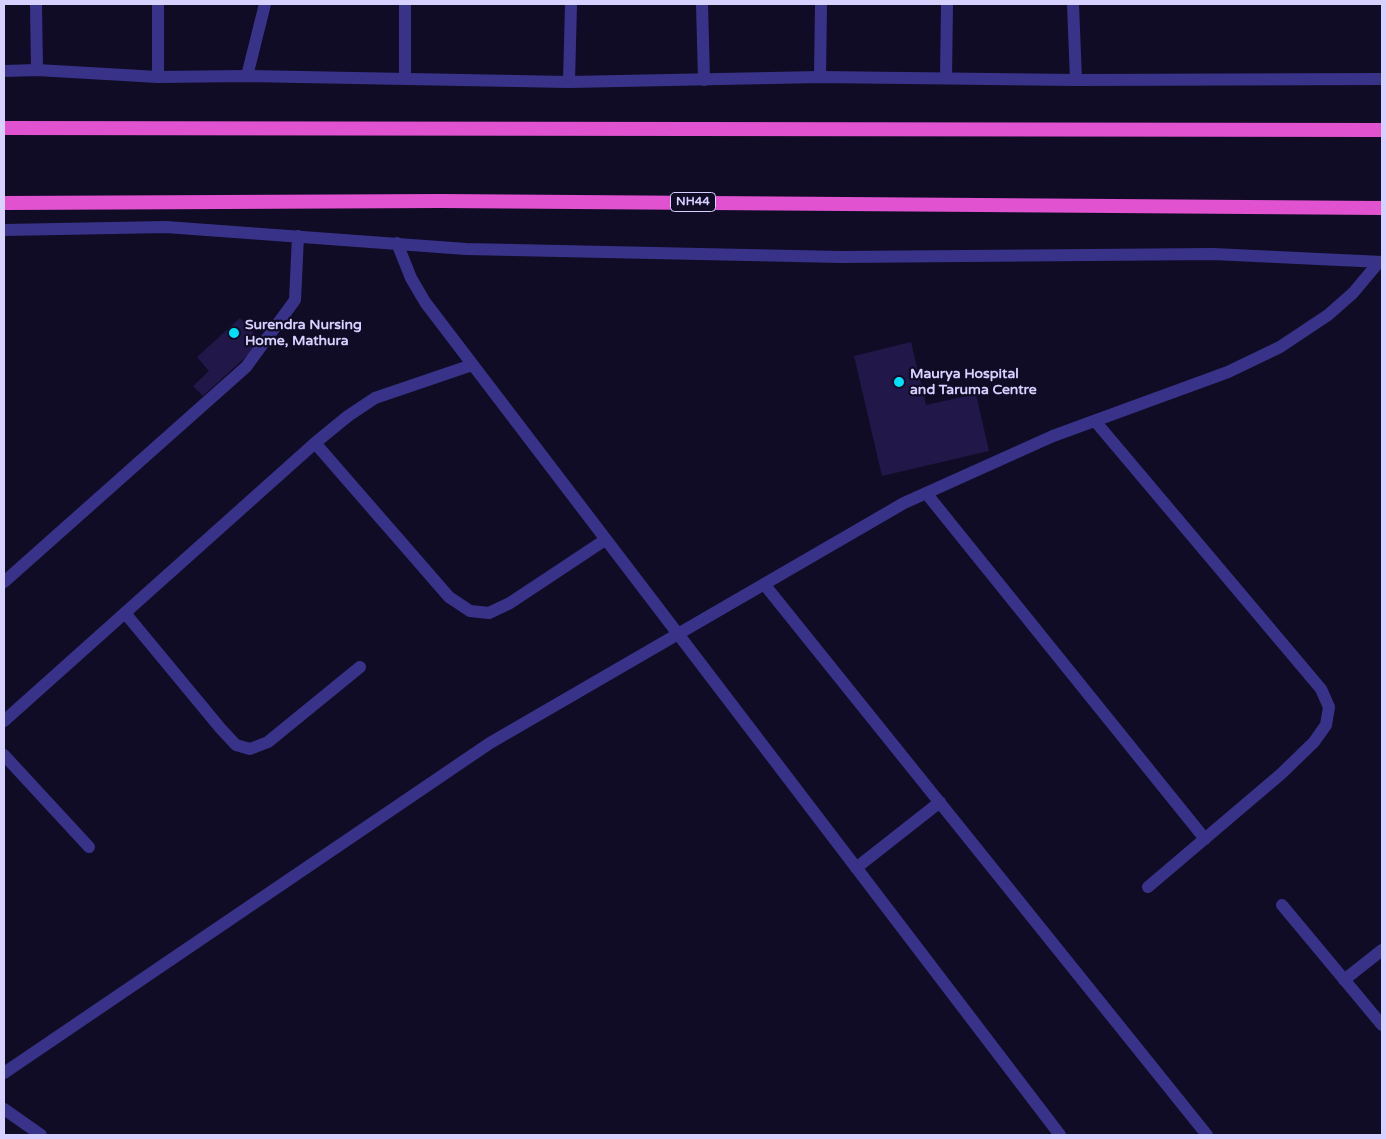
<!DOCTYPE html>
<style>
body{margin:0}
#map{position:relative;width:1386px;height:1139px;overflow:hidden;background:#110c26;font-family:"Varela Round",sans-serif}
canvas{display:block}
.frame{position:absolute;inset:0;border:5px solid #d7d1ff;pointer-events:none}
</style>
<div id="map">
<canvas width="1386" height="1139"></canvas>
<div class="frame"></div>
</div>
<script>
const g = document.querySelector('canvas').getContext('2d');
g.lineJoin = 'round';
function fill(path, color) { g.fillStyle = color; g.fill(path, 'evenodd'); }
const shape = rows => new Path2D(rows.map(r => 'M' + r).join(''));
function strokePath(path, color, width, dash) { g.strokeStyle = color; g.lineWidth = width; g.lineCap = dash ? 'butt' : 'round'; g.setLineDash(dash || []); g.stroke(path); }
function drawText(font, color, halo, rows, align = 'center') {
  g.font = font + ' "Varela Round",sans-serif'; g.lineWidth = 4.5; g.setLineDash([]); g.textBaseline = 'middle'; g.strokeStyle = halo; g.fillStyle = color; for (const [text, x, y, turn = 0] of rows) {
    g.save(); g.translate(x, y); g.rotate((+turn || 0) * Math.PI / 180); g.textAlign = isNaN(turn) ? turn : align; if (halo) g.strokeText(text, 0, 0); g.fillText(text, 0, 0); g.restore();
  }
}
fill(shape([
 [240,318,262,342,203,396,193,386,209,371,197,357],
 [911,342,926,405,976,394,989,451,882,476,854,356]
]), '#221749');
strokePath(shape([
 [36,4,37,70],
 [158,4,158,77],
 [702,4,704,80],
 [1073,4,1076,80],
 [247,76,265,4],
 [820,77,821,4],
 [405,78,405,4],
 [946,78,947,4],
 [569,82,571,4],
 [397,243,411,278,425,302,444,327,1060,1135],
 [1095,421,1321,689,1329,707,1326,725,1314,742,1281,774,1148,887],
 [315,443,449,597,470,611,489,613,510,603,605,540],
 [926,493,1205,839],
 [4,582,246,367,295,300,298,236],
 [764,584,1207,1135],
 [125,613,221,729,236,745,250,749,268,742,360,667],
 [4,721,315,443,348,416,375,398,472,365],
 [4,755,89,847],
 [856,868,940,802],
 [1282,905,1382,1025],
 [1344,980,1382,950],
 [4,1073,490,743,904,503,1053,436,1228,372,1280,347,1328,315,1353,293,1379,262],
 [4,1109,41,1135]
]), '#383389', 12);
strokePath(shape([
 [4,71,37,70,158,77,247,76,569,82,820,77,1076,80,1382,79],
 [4,230,166,227,466,249,841,257,1213,254,1382,262]
]), '#383389', 12);
strokePath(shape([
 [4,128,1382,130],
 [4,203,441,201,1382,208]
]), '#e152d0', 14);
for (const [x, y, r, color] of [
 [234,333,6,"#00e0fc"],
 [899,382,6,"#00e0fc"]
]) { const dot = new Path2D(); dot.arc(x, y, r, 0, 2 * Math.PI); g.fillStyle = color; g.fill(dot); strokePath(dot, '#110c26', 2); }
for (const [x, y, w] of [
 [693,202,45]
]) { const box = new Path2D(); box.roundRect(x - w / 2, y - 9.5, w, 19, 4); g.fillStyle = '#110c26'; g.fill(box); strokePath(box, '#d7d1ff', 1); }
drawText('bold 12px', '#d7d1ff', null, [
 ["NH44",693,202]
]);
drawText('bold 14px', '#d7d1ff', '#110c26', [
 ["Surendra Nursing",245,325],
 ["Home, Mathura",245,341],
 ["Maurya Hospital",910,374],
 ["and Taruma Centre",910,390]
], 'left');
</script>
